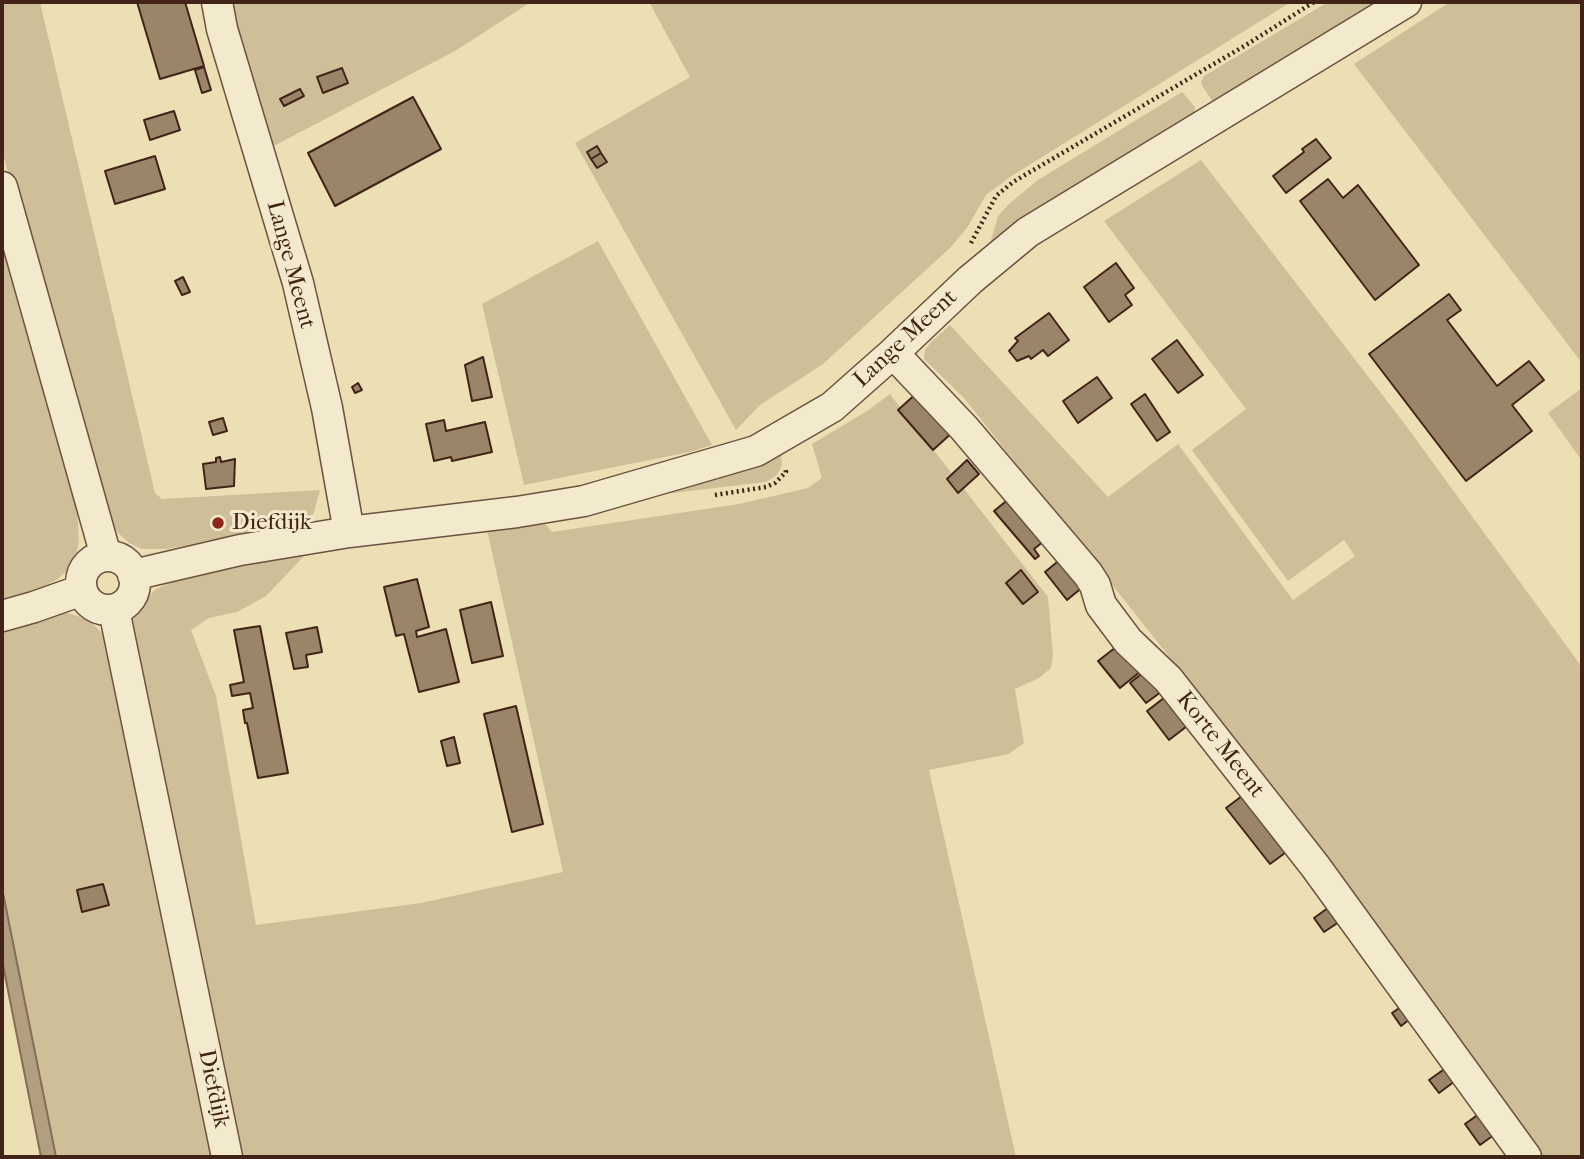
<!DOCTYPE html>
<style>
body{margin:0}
#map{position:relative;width:1584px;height:1159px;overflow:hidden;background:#ecdfb4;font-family:"IM FELL French Canon",serif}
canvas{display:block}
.frame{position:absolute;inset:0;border:4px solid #422318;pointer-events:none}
</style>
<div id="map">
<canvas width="1584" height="1159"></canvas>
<div class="frame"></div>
</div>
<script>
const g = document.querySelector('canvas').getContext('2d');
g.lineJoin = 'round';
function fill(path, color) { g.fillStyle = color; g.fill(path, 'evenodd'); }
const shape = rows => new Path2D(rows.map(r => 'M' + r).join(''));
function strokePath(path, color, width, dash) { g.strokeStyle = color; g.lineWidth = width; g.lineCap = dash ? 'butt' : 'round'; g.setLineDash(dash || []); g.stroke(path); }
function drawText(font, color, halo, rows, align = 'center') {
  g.font = font + ' "IM FELL French Canon",serif'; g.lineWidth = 6; g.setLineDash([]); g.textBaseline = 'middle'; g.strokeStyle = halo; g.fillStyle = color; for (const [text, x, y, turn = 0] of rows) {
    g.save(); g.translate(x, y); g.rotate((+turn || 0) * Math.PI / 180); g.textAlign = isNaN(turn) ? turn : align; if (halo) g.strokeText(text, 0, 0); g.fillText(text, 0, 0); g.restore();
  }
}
fill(shape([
 [2,2,40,2,155,493,162,499,320,490,313,515,211,541,167,549,142,549,129,543,115,530,104,510,2,151],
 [232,2,531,2,455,51,268,149,234,20],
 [649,2,1291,2,1010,177,986,195,967,228,950,248,823,364,760,405,736,430,575,143,690,77],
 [1328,2,1385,2,1215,105,1203,87,1201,82,1204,76],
 [1450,2,1582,2,1582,363,1354,64],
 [1182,92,1195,107,1194,121,986,258,998,216,1009,204,1038,180],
 [1201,160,1404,423,1582,667,1582,1157,1539,1157,1167,654,964,398,924,359,925,350,931,342,950,325,1108,497,1178,444,1293,600,1355,556,1344,540,1288,581,1192,450,1246,409,1104,221],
 [2,220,76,494,79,541,76,556,67,570,58,579,35,591,2,602],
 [598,241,712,445,690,452,524,485,482,304],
 [1582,388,1582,461,1548,413],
 [890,394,1048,597,1053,655,1051,668,1039,678,1015,689,1024,743,1009,754,929,770,1016,1157,240,1157,129,626,138,608,156,589,180,579,243,559,309,551,266,596,237,612,209,618,191,630,216,696,256,925,421,903,563,872,487,530,541,519,552,532,739,504,808,488,822,478,812,444,867,411],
 [781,452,782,465,777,475,766,482,647,496],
 [63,612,78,616,92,623,104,635,115,664,218,1157,56,1157,2,888,2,627]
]), '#cfbf99');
const water = shape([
 [2,888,56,1157,41,1157,2,960,2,888]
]);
fill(water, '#b29f7f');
strokePath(water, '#856d56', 2);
const building = shape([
 [137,2,185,2,204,66,160,79,137,2],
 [204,67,211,90,202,93,195,70,204,67],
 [342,68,348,83,323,93,317,77,342,68],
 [300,89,304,96,284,106,280,99,300,89],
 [413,97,441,149,335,206,308,153,413,97],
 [174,111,180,130,150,140,144,120,174,111],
 [1316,139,1331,158,1286,193,1273,176,1304,152,1302,149,1316,139],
 [597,146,601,153,591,159,587,152,597,146],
 [601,153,607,162,597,168,591,159,601,153],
 [155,156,165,189,115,204,105,171,155,156],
 [1328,179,1343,198,1358,185,1419,265,1375,300,1300,201,1328,179],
 [1116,263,1134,288,1125,295,1132,305,1109,322,1084,287,1116,263],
 [183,277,190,292,182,295,175,281,183,277],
 [1449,294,1461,310,1447,320,1497,386,1529,361,1544,380,1512,405,1532,431,1466,481,1369,354,1449,294],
 [1049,313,1069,340,1048,356,1043,350,1031,359,1029,356,1017,361,1009,351,1018,341,1015,338,1049,313],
 [1177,340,1203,375,1178,393,1152,359,1177,340],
 [483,357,492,397,472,401,465,365,483,357],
 [1097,377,1112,398,1078,423,1063,401,1097,377],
 [358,383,362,390,355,393,352,387,358,383],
 [918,392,954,431,933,450,898,410,918,392],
 [1145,394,1170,432,1157,441,1131,404,1145,394],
 [223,418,227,431,213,435,209,422,223,418],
 [444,420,446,431,485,422,492,452,452,461,451,457,434,461,426,424,444,420],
 [220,457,221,462,235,459,234,486,206,489,203,464,216,462,216,458,220,457],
 [967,460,979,474,958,493,947,479,967,460],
 [1015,494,1049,537,1034,549,1039,556,1035,559,994,511,1015,494],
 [1062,558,1084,586,1067,600,1045,572,1062,558],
 [1021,570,1038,592,1023,604,1006,583,1021,570],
 [417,579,429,627,416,631,417,637,446,629,459,682,419,692,404,634,396,636,384,587,417,579],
 [491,602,503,656,472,663,460,610,491,602],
 [260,626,288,773,258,778,247,723,245,723,243,710,253,708,250,693,232,696,230,685,244,682,234,630,260,626],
 [317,627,322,652,306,655,308,667,294,669,286,633,317,627],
 [1120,644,1141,671,1120,688,1098,661,1120,644],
 [1145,671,1161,692,1146,703,1130,683,1145,671],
 [1169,694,1191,723,1169,740,1147,711,1169,694],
 [516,706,543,824,512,832,484,714,516,706],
 [454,737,460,763,447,766,441,741,454,737],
 [1246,793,1289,850,1270,864,1226,808,1246,793],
 [103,884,109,905,82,912,77,890,103,884],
 [1332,905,1342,920,1324,932,1314,918,1332,905],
 [1405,1004,1414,1016,1401,1026,1392,1013,1405,1004],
 [1450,1065,1459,1078,1439,1093,1429,1080,1450,1065],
 [1483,1111,1498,1132,1480,1145,1465,1124,1483,1111]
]);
fill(building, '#9a8569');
strokePath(building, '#422318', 2);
const street = shape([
 [217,2,222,29,298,283,327,408,349,532],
 [2,187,106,556],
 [893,353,964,428,1088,574,1095,585,1101,605,1128,641,1168,679,1315,866,1526,1157],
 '81 583a27 27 0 1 1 54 0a27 27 0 1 1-54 0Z',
 [133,575,240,550,349,532,517,512,584,501,756,451,832,407,893,353,970,280,1028,232,1406,2],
 [114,610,227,1157],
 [2,616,34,607,82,590]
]);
strokePath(street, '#6c523f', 33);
strokePath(shape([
 [971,243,996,196,1013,182,1246,45,1314,2],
 [715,495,766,487,775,483,786,472,785,467]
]), '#422318', 4.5, [2, 3.5]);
strokePath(street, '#f3eace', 30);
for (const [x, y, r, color] of [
 [218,523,7,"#8f2418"]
]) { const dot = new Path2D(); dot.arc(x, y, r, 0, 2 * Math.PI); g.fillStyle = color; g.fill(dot); strokePath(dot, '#f3eace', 2.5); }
drawText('23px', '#422318', '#f3eace', [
 ["Lange Meent",290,265,75],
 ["Lange Meent",906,339,-43],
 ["Korte Meent",1220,745,52],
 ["Diefdijk",213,1089,78]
]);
drawText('23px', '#422318', '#f3eace', [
 ["Diefdijk",232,523]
], 'left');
</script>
